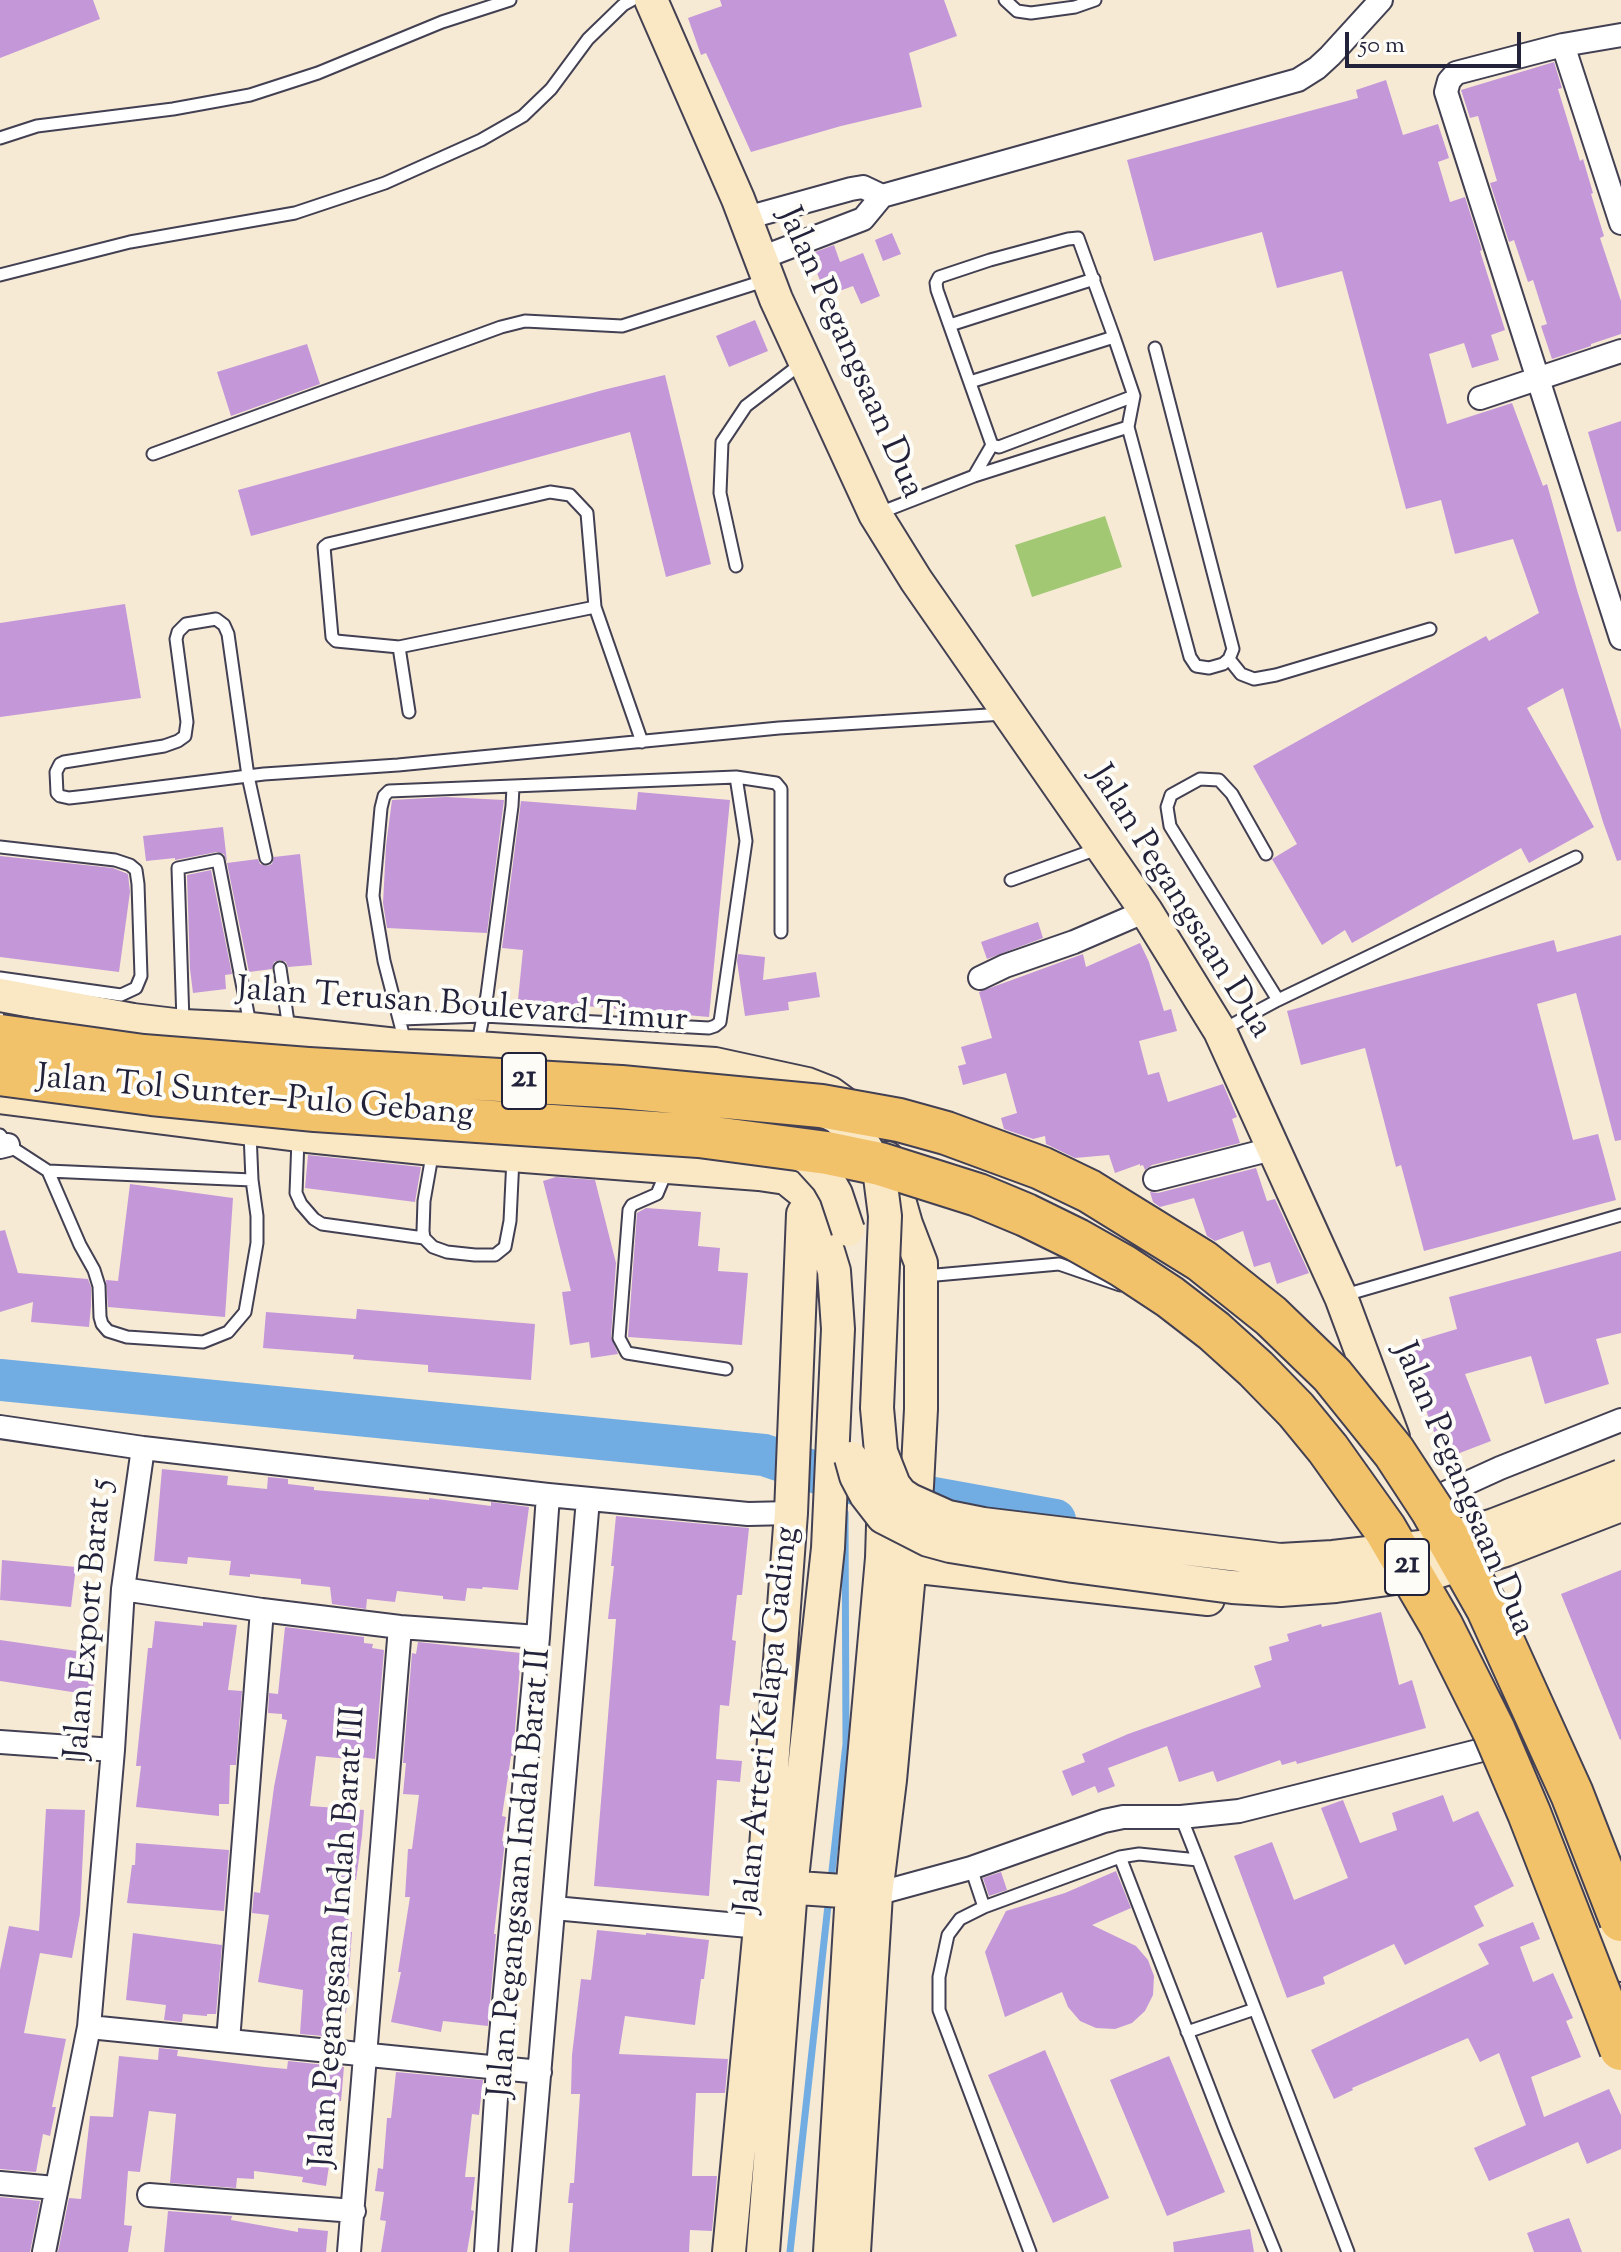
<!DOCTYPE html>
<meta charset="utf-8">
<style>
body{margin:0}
#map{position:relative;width:1621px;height:2252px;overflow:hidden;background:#f6ead5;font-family:"Sorts Mill Goudy",serif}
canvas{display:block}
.scale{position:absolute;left:1345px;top:32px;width:176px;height:36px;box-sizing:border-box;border:4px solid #22223b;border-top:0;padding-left:10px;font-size:24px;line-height:28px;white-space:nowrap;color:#22223b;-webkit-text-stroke:6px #fdfcf7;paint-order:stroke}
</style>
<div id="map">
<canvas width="1621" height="2252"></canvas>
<div class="scale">50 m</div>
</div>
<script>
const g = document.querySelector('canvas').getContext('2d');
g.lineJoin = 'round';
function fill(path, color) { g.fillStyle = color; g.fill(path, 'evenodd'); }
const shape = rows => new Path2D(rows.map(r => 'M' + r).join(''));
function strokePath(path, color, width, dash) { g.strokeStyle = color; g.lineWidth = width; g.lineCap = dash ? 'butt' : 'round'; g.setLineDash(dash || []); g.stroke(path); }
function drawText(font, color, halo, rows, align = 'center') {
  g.font = font + ' "Sorts Mill Goudy",serif'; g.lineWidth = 8; g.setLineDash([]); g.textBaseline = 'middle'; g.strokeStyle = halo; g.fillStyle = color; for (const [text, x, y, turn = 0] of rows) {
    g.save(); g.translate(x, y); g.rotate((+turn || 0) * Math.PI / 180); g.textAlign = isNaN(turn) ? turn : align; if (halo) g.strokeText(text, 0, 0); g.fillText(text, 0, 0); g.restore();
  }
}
fill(shape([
 [1105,516,1122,567,1032,597,1015,545]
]), '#a2c873');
strokePath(shape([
 [831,1880,846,1744,845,1513],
 [790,2252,829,1896]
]), '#71ade2', 7);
strokePath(shape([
 [0,1380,764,1455,845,1482,1055,1520]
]), '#71ade2', 42);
fill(shape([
 [0,0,93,0,100,19,0,58],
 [720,0,944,0,957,36,909,53,922,107,841,126,751,152,706,53,701,55,688,18,722,6],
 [1554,62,1562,88,1558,89,1580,161,1583,159,1593,193,1591,194,1604,236,1600,238,1621,301,1621,334,1591,344,1591,346,1552,359,1541,326,1547,324,1533,280,1528,282,1514,240,1509,242,1490,183,1497,181,1478,116,1470,118,1461,90],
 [1386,80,1403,135,1438,124,1449,158,1438,162,1450,202,1465,197,1482,250,1480,251,1505,330,1491,335,1499,360,1472,368,1464,343,1429,354,1447,424,1512,403,1543,486,1547,484,1577,590,1621,730,1621,860,1617,861,1603,822,1563,688,1527,708,1594,827,1529,863,1521,848,1352,943,1345,930,1322,945,1272,859,1297,844,1253,766,1486,636,1489,641,1539,613,1513,539,1455,554,1441,500,1406,509,1342,271,1277,288,1262,232,1154,261,1127,160,1358,98,1356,90],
 [892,233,901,254,883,261,875,240],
 [834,245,840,262,863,253,880,296,861,304,853,286,826,296,814,265,811,266,807,255],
 [755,320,768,351,729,367,716,336],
 [307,344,320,384,231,416,217,372],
 [665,375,711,564,666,577,630,432,251,536,238,490,603,390],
 [1621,421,1621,531,1617,532,1588,432],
 [125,604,141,698,0,717,0,623],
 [638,792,730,800,709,1017,518,1000,523,950,502,948,521,801,636,810],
 [446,797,504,800,487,933,387,928,383,903,386,846,392,800],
 [223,827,227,862,224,854,217,852,175,860,175,858,146,861,143,836],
 [300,854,312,965,288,967,286,962,280,960,274,962,272,969,249,972,227,863,258,859,260,864,267,866,272,864,274,857],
 [0,856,113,868,128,874,130,892,119,972,0,957],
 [211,870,232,974,225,975,226,989,193,993,190,969,187,875],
 [1038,922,1043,938,987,959,981,942],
 [1621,935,1621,1140,1615,1141,1576,993,1537,1004,1573,1140,1598,1134,1616,1200,1424,1251,1401,1165,1396,1167,1365,1048,1301,1065,1287,1011,1554,940,1557,952],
 [1140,943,1149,962,1164,1011,1171,1009,1177,1031,1139,1041,1148,1075,1159,1072,1168,1102,1223,1084,1237,1117,1232,1119,1240,1143,1152,1165,1145,1170,1143,1165,1140,1166,1140,1164,1115,1173,1109,1155,1075,1158,1046,1144,1045,1136,1033,1139,1004,1129,1001,1118,1017,1113,1006,1073,963,1085,958,1066,966,1064,961,1047,992,1038,979,992,1083,954,1086,967],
 [738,954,765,957,763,980,816,972,820,997,788,1002,789,1010,745,1016,737,961],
 [308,1155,421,1167,415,1202,305,1188],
 [1256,1168,1267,1201,1275,1199,1309,1273,1277,1284,1270,1262,1254,1267,1243,1231,1215,1241,1207,1236,1194,1198,1160,1207,1153,1202,1150,1192,1158,1193],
 [556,1177,595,1180,616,1263,611,1337,618,1354,591,1358,589,1342,570,1345,562,1292,571,1291,543,1181],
 [130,1184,233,1198,225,1317,108,1307,106,1280,118,1281],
 [646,1208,701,1212,698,1246,720,1248,718,1271,748,1273,742,1345,628,1337,637,1213],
 [5,1230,18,1273,88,1279,91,1287,91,1306,89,1327,31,1322,33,1302,0,1312,0,1231],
 [1621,1251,1621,1333,1596,1339,1609,1384,1545,1404,1531,1356,1465,1374,1491,1441,1444,1459,1428,1416,1407,1344,1457,1329,1449,1297],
 [357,1309,535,1324,531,1380,428,1372,428,1365,353,1359,354,1355,263,1348,266,1312,356,1319],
 [162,1469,228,1476,227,1485,267,1489,268,1477,288,1479,288,1484,314,1487,314,1490,429,1500,429,1498,491,1506,491,1502,529,1507,518,1590,483,1587,482,1589,467,1588,465,1601,443,1599,443,1596,397,1591,395,1602,367,1599,366,1609,332,1604,330,1587,301,1584,301,1579,250,1574,250,1577,229,1575,231,1561,188,1557,187,1564,154,1561],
 [616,1516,749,1528,742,1595,737,1595,732,1640,736,1641,729,1706,720,1705,716,1759,742,1761,740,1782,717,1780,709,1896,594,1886,616,1619,608,1619,614,1566,611,1566],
 [2,1560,76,1567,71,1607,0,1600],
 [1621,1570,1621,1739,1620,1740,1561,1594],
 [1381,1612,1399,1685,1412,1680,1426,1728,1297,1764,1296,1761,1282,1765,1280,1760,1217,1782,1213,1771,1179,1782,1167,1746,1108,1768,1115,1786,1098,1793,1095,1786,1072,1796,1062,1771,1085,1762,1082,1754,1128,1734,1261,1687,1254,1666,1272,1660,1269,1647,1289,1641,1287,1634,1321,1624,1322,1627],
 [155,1621,203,1626,203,1622,237,1625,228,1690,242,1691,236,1765,230,1765,229,1804,219,1804,219,1816,136,1807,141,1766,136,1766,148,1648,152,1648],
 [285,1627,364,1637,364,1643,373,1644,372,1648,384,1650,375,1759,360,1757,360,1760,316,1756,310,1806,364,1810,362,1836,356,1880,353,1880,347,1932,352,1932,346,2013,326,2012,324,2036,300,2034,303,1990,258,1982,269,1915,252,1913,254,1892,260,1893,274,1787,287,1720,282,1719,282,1714,268,1713,269,1693,278,1694],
 [0,1640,98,1654,92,1695,0,1681],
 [418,1642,521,1653,513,1756,511,1756,502,1816,506,1817,502,1841,505,1841,494,1934,496,1934,488,2026,443,2021,441,2032,391,2022,401,1972,398,1972,410,1897,405,1897,408,1849,412,1849,419,1795,403,1794,406,1763,403,1763,412,1653,416,1654],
 [1443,1795,1453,1822,1478,1811,1514,1886,1474,1906,1484,1926,1405,1965,1394,1944,1323,1977,1325,1984,1287,1998,1234,1856,1272,1842,1294,1900,1348,1878,1321,1808,1343,1800,1360,1843,1397,1830,1392,1813],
 [46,1809,85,1810,80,1914,72,1958,40,1953,24,2033,66,2039,52,2107,56,2107,50,2136,43,2134,36,2172,0,2169,0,1970,9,1926,39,1931],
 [136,1843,229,1850,224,1911,127,1903,132,1865,135,1865],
 [1116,1871,1131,1908,1092,1925,1136,1946,1148,1960,1154,1976,1153,1995,1145,2011,1132,2023,1115,2029,1096,2028,1080,2021,1068,2007,1062,1992,1005,2017,985,1952,1006,1911,1065,1893],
 [1001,1872,1007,1890,989,1896,983,1878],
 [1533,1922,1540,1939,1520,1947,1533,1982,1553,1973,1573,2018,1566,2021,1581,2057,1531,2077,1544,2117,1609,2089,1621,2115,1621,2149,1587,2164,1578,2142,1489,2181,1474,2148,1526,2125,1499,2053,1480,2062,1468,2038,1352,2088,1353,2090,1334,2099,1311,2050,1489,1964,1478,1944],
 [597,1930,646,1935,646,1933,709,1940,704,1979,701,1979,695,2025,625,2016,619,2054,728,2059,725,2093,696,2093,692,2176,717,2176,712,2231,690,2230,689,2252,569,2252,573,2203,568,2203,570,2183,574,2183,580,2094,571,2094,572,2055,581,1979,591,1980],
 [133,1933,222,1945,216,2014,207,2014,207,2016,183,2014,182,2022,164,2020,166,2005,126,2000],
 [159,2048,178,2050,177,2056,265,2067,287,2069,288,2061,344,2067,341,2101,339,2101,336,2132,334,2132,326,2186,302,2182,303,2177,254,2171,254,2179,237,2178,236,2188,170,2183,176,2114,149,2111,140,2172,128,2171,124,2225,132,2226,128,2252,58,2252,69,2198,81,2199,90,2116,113,2117,119,2056,158,2060],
 [1045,2050,1109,2198,1053,2223,988,2075],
 [1169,2056,1225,2192,1167,2216,1110,2080],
 [396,2072,483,2080,479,2115,472,2114,465,2177,475,2177,471,2210,474,2211,467,2252,381,2252,386,2221,380,2220,384,2192,375,2191,378,2168,383,2169,387,2118,391,2118],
 [0,2197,40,2201,30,2252,0,2252],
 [168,2211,232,2216,231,2220,298,2232,298,2228,328,2231,326,2252,164,2252],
 [1569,2218,1582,2252,1534,2252,1527,2233],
 [1250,2229,1254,2252,1174,2252,1173,2242]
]), '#c497d9');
const lane = shape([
 [1005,0,1017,11,1031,13,1075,7,1095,0],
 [0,138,37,126,173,109,250,95,318,73,442,22,510,0],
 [0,275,130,242,295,213,385,183,481,140,523,116,551,89,588,39,623,5,632,0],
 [950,325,1094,279],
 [970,382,1114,337,1134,396,1128,427,1190,657,1196,666,1209,668,1223,664,1229,659,1233,649,1155,348],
 [992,445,937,290,936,283,939,277,990,260,1068,239,1078,238,1114,337],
 [992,445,999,447,1134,396],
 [153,454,501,327,525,321,622,326,767,280],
 [974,476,992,445],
 [879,513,974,476,1128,427],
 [736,566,720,493,722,442,746,406,802,363],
 [595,607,399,647,336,641,332,637,324,547,328,544,550,492,570,495,587,513,595,607,642,742],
 [399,647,409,712],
 [1229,659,1241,674,1254,679,1276,675,1430,629],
 [736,777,776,783,781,789,781,932],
 [0,847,115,860,130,865,136,870,138,884,141,976,136,988,121,995,0,978],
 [1266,854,1232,794,1219,780,1200,779,1171,795,1167,807,1170,826,1278,1000],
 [266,858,248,776,228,634,224,625,216,619,186,624,178,632,176,639,187,722,185,736,178,741,164,746,64,762,60,764,56,772,57,793,60,796,69,798,87,796,248,776,264,774,398,765,779,728,1004,714],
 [1011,880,1097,849],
 [280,968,288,1022,288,1031],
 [401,1019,483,1016,709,1028,715,1026,720,1022,746,841,736,777,389,791,384,796,381,808,373,896,384,961,405,1042],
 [183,1022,178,868,218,860,250,1024],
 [1224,1029,1278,1000,1576,857],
 [478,1043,487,995,512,806,513,787],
 [250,1133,252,1180],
 [0,1135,8,1145,48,1171,252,1180,257,1216,257,1243,245,1312,228,1332,203,1342,127,1337,108,1331,102,1324,100,1317,99,1286,94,1270,80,1245,48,1171],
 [298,1139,296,1193,301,1204,314,1219,322,1224,424,1238],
 [433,1150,424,1201,423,1231,424,1238,433,1247,447,1252,475,1255,495,1255,505,1247,510,1221,513,1158],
 [667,1170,657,1194,632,1205,629,1210,619,1338,627,1353,726,1369],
 [925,1276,1059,1264,1120,1285],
 [1345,1295,1621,1215],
 [1181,1817,1198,1860],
 [1120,1857,1225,2129,1275,2252],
 [971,1868,984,1907,1120,1857,1139,1854,1198,1860,1348,2252],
 [984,1907,960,1919,948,1935,939,1977,939,2010,1030,2252],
 [1187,2032,1255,2009]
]);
const street = shape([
 [1621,35,1563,45,1456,73,1449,81,1446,92,1621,638],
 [1563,45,1621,223],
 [746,218,851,189,863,187,882,196],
 [761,258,863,219,882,196,1298,80,1317,68,1330,56,1381,0],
 [1480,398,1621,351],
 [980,978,1005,966,1074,942,1146,911],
 [0,1147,8,1145],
 [1155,1179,1272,1149],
 [0,1427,143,1448,548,1495,748,1514,791,1513],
 [1421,1504,1500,1468,1621,1420],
 [123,1589,262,1610,400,1627,538,1637],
 [0,1742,113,1750],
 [876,1894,971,1868,1104,1821,1123,1817,1181,1817,1239,1811,1506,1744],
 [554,1908,760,1927],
 [89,2027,540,2072],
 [228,2041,262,1610],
 [0,2183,55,2188],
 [149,2195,354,2211],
 [44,2252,89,2027,113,1750,123,1589,143,1448],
 [349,2252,400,1627],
 [486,2252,498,2067,538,1637,548,1495],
 [524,2252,588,1499]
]);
const secondary = shape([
 [651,0,738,199,776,299,875,514,916,580,1146,911,1220,1031,1341,1297,1393,1437],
 [0,995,133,1020,183,1026,250,1029,406,1046,477,1048,715,1064,807,1084,830,1093,845,1104],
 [0,1097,298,1135,433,1149,759,1174,786,1178,812,1199,834,1271,838,1329,828,1548,791,1888,763,2252],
 [909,1566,1208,1599],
 [1525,1740,1621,1965],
 [770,1886,871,1893],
 [729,2252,760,1927,791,1513,803,1214,812,1200],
 [830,2252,852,1893,882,1558,884,1493],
 [854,2252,876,1894,890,1780,917,1486,921,1409,921,1263,906,1224,887,1158]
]);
strokePath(lane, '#424052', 15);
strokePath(street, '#424052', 26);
strokePath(secondary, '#424052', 36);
strokePath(lane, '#fff', 11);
strokePath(street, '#fff', 22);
strokePath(secondary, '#fae7c3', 32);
const secondaryBridge = shape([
 [821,1109,837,1117,860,1138,875,1163,880,1177,885,1216,877,1408,881,1452,894,1485,901,1494,910,1500,948,1517,983,1524,1280,1560,1333,1557,1421,1547,1494,1525,1621,1476],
 [789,1149,808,1158,828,1180,836,1194,848,1230],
 [851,1458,856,1476,866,1495,883,1517,928,1540,950,1546,1073,1566,1232,1587,1281,1590,1336,1586,1433,1573,1505,1550,1621,1505]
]);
const highwayBridge = shape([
 [0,1036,143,1056,308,1069,621,1087,821,1106,899,1120,946,1133,1041,1168,1089,1191,1202,1261,1271,1316,1332,1375,1394,1452,1432,1510,1488,1609,1572,1794,1621,1920],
 [0,1074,152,1094,315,1110,699,1136,827,1153,880,1164,978,1195,1026,1215,1077,1240,1123,1266,1170,1297,1214,1331,1256,1369,1296,1410,1328,1449,1385,1529,1441,1625,1494,1731,1529,1813,1621,2049]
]);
strokePath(secondaryBridge, '#424052', 36, []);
strokePath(highwayBridge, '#424052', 46, []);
strokePath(secondaryBridge, '#fae7c3', 32);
strokePath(highwayBridge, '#f2c26a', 42);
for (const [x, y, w] of [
 [524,1081,44],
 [1407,1567,44]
]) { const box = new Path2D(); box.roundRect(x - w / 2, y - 28, w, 56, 6); g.fillStyle = '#fdfcf7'; g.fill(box); strokePath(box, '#22223b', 2); }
drawText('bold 32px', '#22223b', null, [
 ["21",524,1081],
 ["21",1407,1567]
]);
drawText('34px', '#22223b', '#fdfcf7', [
 ["Jalan Pegangsaan Dua",848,354,66],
 ["Jalan Pegangsaan Dua",1178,903,58],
 ["Jalan Terusan Boulevard Timur",462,1008,4],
 ["Jalan Tol Sunter–Pulo Gebang",255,1099,5],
 ["Jalan Pegangsaan Dua",1461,1490,67],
 ["Jalan Export Barat 5",92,1619,-85],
 ["Jalan Arteri Kelapa Gading",770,1720,-84],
 ["Jalan Pegangsaan Indah Barat II",523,1873,-85],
 ["Jalan Pegangsaan Indah Barat III",341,1937,-86]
]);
</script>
